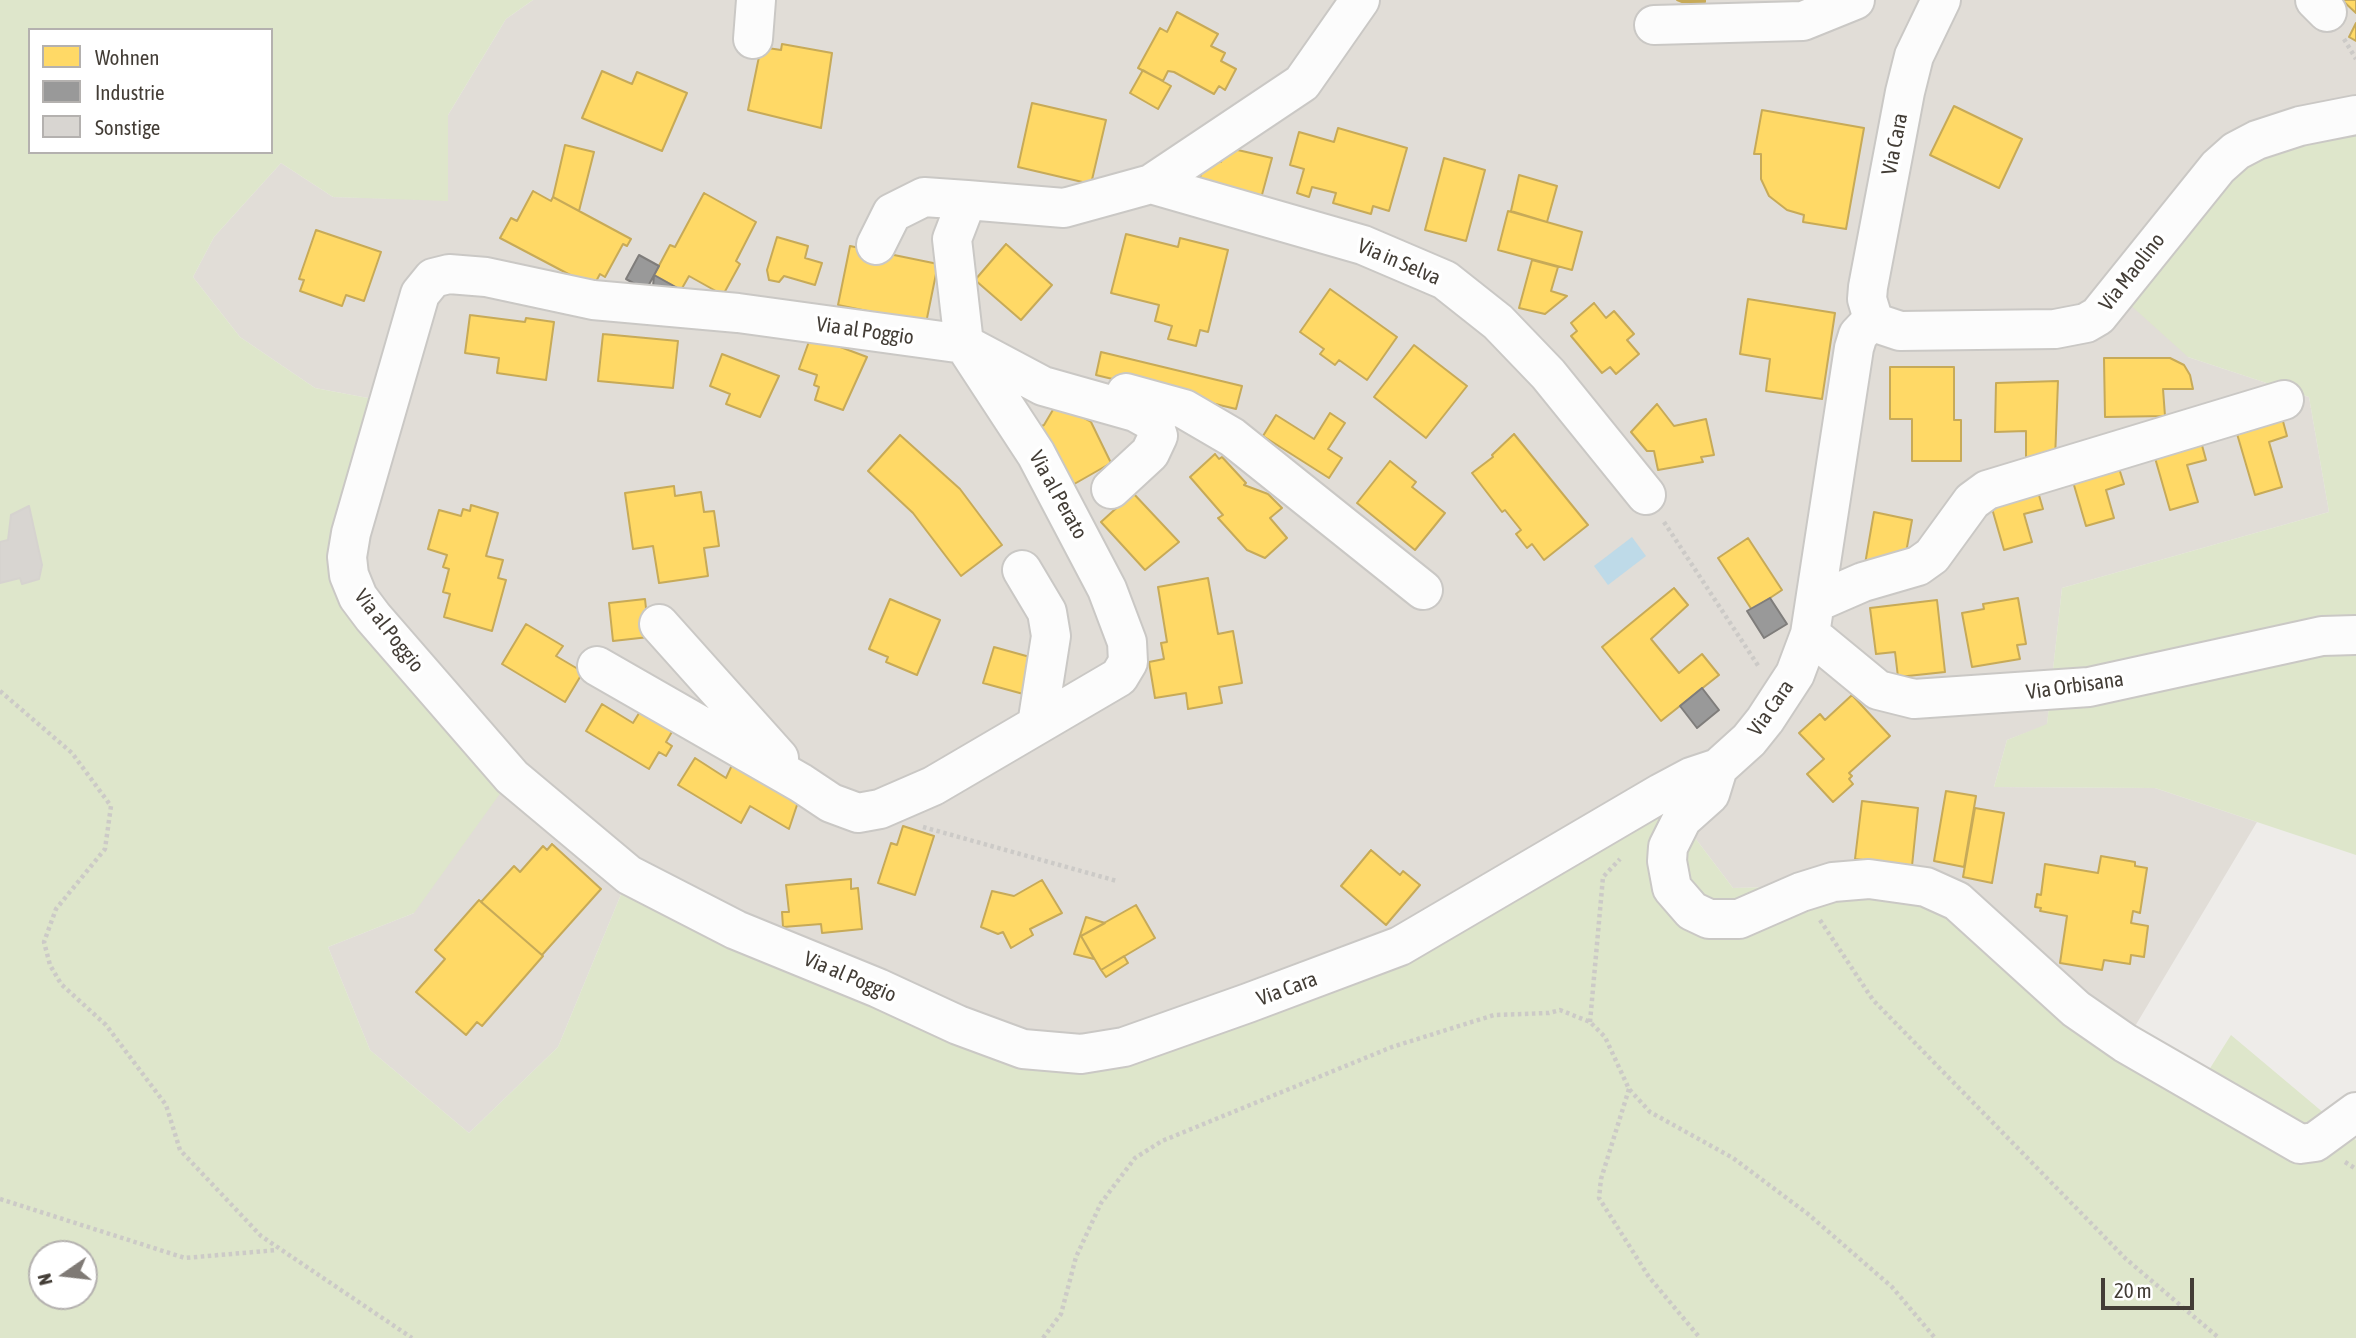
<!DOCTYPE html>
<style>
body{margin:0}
#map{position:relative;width:2356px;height:1338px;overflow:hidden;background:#eeece9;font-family:"Asap Condensed",sans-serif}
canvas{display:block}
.legend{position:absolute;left:28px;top:28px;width:245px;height:126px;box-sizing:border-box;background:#fff;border:2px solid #b4b1af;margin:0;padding:9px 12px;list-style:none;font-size:21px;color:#433d36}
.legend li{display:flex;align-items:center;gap:14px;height:35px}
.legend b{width:35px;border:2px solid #b4b1af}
.north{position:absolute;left:28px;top:1240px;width:70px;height:70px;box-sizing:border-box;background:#fff;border:2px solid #b4b1af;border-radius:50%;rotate:256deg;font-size:19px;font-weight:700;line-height:28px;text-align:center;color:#433d36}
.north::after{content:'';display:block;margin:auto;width:24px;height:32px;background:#7f7a75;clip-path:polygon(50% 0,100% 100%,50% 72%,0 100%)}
.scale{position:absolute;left:2101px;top:1278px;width:93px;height:32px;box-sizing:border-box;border:4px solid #433d36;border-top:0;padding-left:9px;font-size:21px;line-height:24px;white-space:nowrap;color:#433d36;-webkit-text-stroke:5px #fff;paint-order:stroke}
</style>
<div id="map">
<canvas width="2356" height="1338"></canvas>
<ul class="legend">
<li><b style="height:19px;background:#ffd966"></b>Wohnen</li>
<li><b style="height:19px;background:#999"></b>Industrie</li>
<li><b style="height:19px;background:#d8d5d1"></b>Sonstige</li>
</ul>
<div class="north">N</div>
<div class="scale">20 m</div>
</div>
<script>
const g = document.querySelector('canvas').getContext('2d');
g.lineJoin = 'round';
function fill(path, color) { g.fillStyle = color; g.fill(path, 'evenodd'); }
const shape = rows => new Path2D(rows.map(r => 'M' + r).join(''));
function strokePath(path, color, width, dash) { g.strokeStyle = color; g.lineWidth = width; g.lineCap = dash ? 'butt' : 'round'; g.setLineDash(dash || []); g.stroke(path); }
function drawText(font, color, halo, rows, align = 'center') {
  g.font = font + ' "Asap Condensed",sans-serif'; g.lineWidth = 7; g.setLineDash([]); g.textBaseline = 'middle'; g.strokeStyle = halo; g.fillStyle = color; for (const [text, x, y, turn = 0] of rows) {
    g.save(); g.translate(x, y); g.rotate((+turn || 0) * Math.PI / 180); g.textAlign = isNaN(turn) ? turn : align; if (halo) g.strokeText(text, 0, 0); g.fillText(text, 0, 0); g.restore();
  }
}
fill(shape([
 [533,0,2356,0,2356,115,2188,357,2309,397,2329,512,2062,588,2047,725,2007,740,1994,787,2155,788,2257,822,2125,1043,1816,886,1733,888,1661,793,1400,946,1081,1054,629,875,558,1047,469,1133,370,1050,328,947,414,913,358,597,389,402,315,388,240,337,193,277,214,237,281,163,333,197,447,200,448,115,506,19]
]), '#e1ddd7');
fill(shape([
 [0,0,533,0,506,19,448,115,448,201,333,197,281,163,214,237,193,277,240,337,315,388,389,402,347,557,512,777,414,913,328,947,370,1050,469,1133,558,1047,629,875,1023,1049,1248,1003,1661,793,1733,888,1816,886,1833,882,1979,918,2190,1100,2231,1035,2356,1140,2356,1338,0,1338],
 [30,30,271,30,271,152,30,152],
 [42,1254,84,1254,84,1296,42,1296],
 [2356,115,2356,855,2155,788,1994,787,2007,740,2047,724,2062,588,2329,512,2309,397,2188,357,2117,293,2218,167]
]), '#dee6cb');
fill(shape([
 [1632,537,1646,556,1608,585,1594,566]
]), '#bedae8');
const homes = shape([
 [1677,0,1705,0,1705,2,1682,2,1677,0],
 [2342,0,2356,0,2356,13,2342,0],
 [1177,12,1218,34,1211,46,1225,53,1221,61,1236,69,1225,90,1219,86,1214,94,1174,72,1168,71,1163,81,1138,68,1160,28,1167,32,1177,12],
 [2356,23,2356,41,2349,37,2356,23],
 [782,44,832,53,821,128,748,110,761,47,781,50,782,44],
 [1143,70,1171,86,1158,109,1130,93,1143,70],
 [602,71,632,84,637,72,687,93,662,151,582,118,602,71],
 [1032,103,1106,120,1091,184,1018,167,1032,103],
 [1954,106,2022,139,1999,188,1930,155,1954,106],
 [1762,110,1864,128,1846,229,1803,222,1804,215,1787,210,1769,196,1761,179,1761,154,1754,154,1762,110],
 [1338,128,1407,148,1389,211,1373,206,1371,214,1333,203,1336,193,1312,187,1309,197,1297,193,1304,169,1290,165,1299,132,1334,142,1338,128],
 [565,145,594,152,579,211,553,197,565,145],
 [1225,147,1272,158,1260,202,1198,186,1205,158,1221,162,1225,147],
 [1444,158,1485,170,1466,241,1425,230,1444,158],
 [1519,175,1557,186,1547,222,1511,211,1519,175],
 [533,191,551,201,553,197,631,239,627,246,623,244,605,277,600,274,593,287,500,238,511,218,517,221,533,191],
 [704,193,756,222,736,261,740,264,723,295,689,276,681,290,654,275,670,245,675,247,704,193],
 [1508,211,1582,232,1572,270,1498,250,1508,211],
 [316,230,381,252,364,301,346,295,342,306,300,291,304,280,299,279,316,230],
 [1126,234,1178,247,1180,238,1228,250,1208,332,1200,330,1196,346,1168,339,1172,326,1155,321,1159,305,1111,293,1126,234],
 [777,237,808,246,805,258,822,263,815,285,784,276,779,282,769,280,767,270,777,237],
 [1006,244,1052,285,1021,320,975,280,1006,244],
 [850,246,938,264,926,323,838,305,850,246],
 [1532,260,1558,267,1551,291,1567,296,1545,314,1519,308,1532,260],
 [1330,289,1397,337,1367,380,1339,360,1335,365,1320,354,1324,349,1300,332,1330,289],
 [1748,299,1835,313,1822,399,1766,391,1770,359,1740,354,1748,299],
 [1594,303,1606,318,1614,311,1634,334,1627,340,1639,354,1616,374,1610,367,1602,373,1571,336,1577,331,1571,323,1594,303],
 [470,315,525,322,526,318,554,322,546,380,497,373,499,358,465,353,470,315],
 [603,334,678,341,673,388,598,381,603,334],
 [811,336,867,357,843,410,815,400,819,387,814,385,817,375,799,369,811,336],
 [1414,345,1467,386,1426,438,1374,397,1414,345],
 [1101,352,1242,386,1236,409,1096,375,1101,352],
 [722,354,779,376,760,417,726,404,730,394,710,386,722,354],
 [2104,358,2170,358,2184,365,2190,375,2193,389,2163,389,2165,416,2105,417,2104,358],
 [1890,367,1954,367,1954,420,1961,420,1961,461,1912,461,1912,419,1890,419,1890,367],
 [2058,381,2055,459,2026,467,2026,431,1995,432,1996,383,2058,381],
 [1057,403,1091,422,1111,463,1069,487,1031,431,1044,425,1057,403],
 [1657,404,1674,426,1706,419,1714,455,1701,457,1703,462,1658,470,1654,451,1647,451,1631,432,1657,404],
 [1330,413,1345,423,1328,449,1342,458,1329,478,1263,436,1276,415,1314,439,1330,413],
 [2281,414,2287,436,2269,442,2282,487,2255,495,2235,427,2281,414],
 [1514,434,1588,525,1544,560,1532,544,1527,548,1516,534,1521,530,1505,510,1502,512,1472,473,1493,457,1492,455,1514,434],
 [900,435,960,489,1002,545,961,576,913,513,868,471,900,435],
 [2200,438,2206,460,2187,465,2198,502,2170,510,2153,451,2200,438],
 [1215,454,1219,459,1222,457,1246,483,1244,485,1268,494,1282,508,1270,518,1287,538,1265,558,1247,550,1218,518,1223,515,1190,477,1215,454],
 [1390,461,1416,482,1412,487,1445,513,1415,550,1357,503,1390,461],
 [2117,462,2124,484,2106,490,2114,518,2086,526,2071,475,2117,462],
 [2036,485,2043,509,2024,514,2032,542,2004,550,1989,498,2036,485],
 [674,486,675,496,701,492,704,512,714,511,719,546,704,548,708,576,659,583,653,546,633,549,625,493,674,486],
 [1133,493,1179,542,1145,570,1101,522,1133,493],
 [471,505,498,513,486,556,503,560,498,578,506,580,492,631,444,617,450,594,443,592,449,569,443,567,447,555,428,549,439,510,461,516,463,509,470,511,471,505],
 [1874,512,1912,520,1905,558,1864,570,1874,512],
 [1748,538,1782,590,1752,610,1718,558,1748,538],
 [1208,578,1218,634,1233,631,1242,683,1219,687,1222,703,1188,709,1186,693,1155,698,1149,662,1164,659,1161,643,1167,642,1158,587,1208,578],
 [1674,588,1688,605,1651,639,1679,673,1702,654,1719,675,1661,721,1602,647,1674,588],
 [2018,598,2026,644,2017,645,2020,659,1972,667,1962,613,1984,609,1983,604,2018,598],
 [645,599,649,637,613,641,609,603,645,599],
 [890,599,940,620,917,675,886,662,888,657,869,649,890,599],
 [1937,600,1945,672,1898,677,1895,652,1876,654,1870,608,1937,600],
 [526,624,563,646,556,656,583,672,565,702,502,664,526,624],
 [994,647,1037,659,1027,695,983,683,994,647],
 [1852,695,1890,736,1849,773,1852,776,1849,779,1853,784,1833,802,1807,774,1824,759,1799,733,1820,714,1825,720,1852,695],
 [602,704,633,723,641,710,673,730,666,742,672,746,666,756,659,752,649,769,586,731,602,704],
 [695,758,726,778,733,763,798,802,789,829,750,806,741,823,678,785,695,758],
 [1946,791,1976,796,1964,867,1934,861,1946,791],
 [1862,801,1918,808,1912,866,1855,859,1862,801],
 [1975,808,2004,813,1992,883,1963,877,1975,808],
 [903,826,934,836,915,895,878,883,891,843,897,845,903,826],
 [552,844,601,889,542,955,481,902,514,866,520,872,543,846,547,850,552,844],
 [1371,850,1400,875,1403,871,1420,885,1386,925,1341,886,1371,850],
 [2101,856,2135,862,2135,866,2147,868,2140,913,2133,911,2131,923,2148,926,2144,957,2131,955,2130,964,2104,960,2102,970,2060,963,2067,916,2040,911,2041,908,2035,907,2037,894,2041,895,2045,864,2098,873,2101,856],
 [851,879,851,889,858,888,862,929,822,933,821,924,783,927,782,912,789,912,786,885,851,879],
 [1042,880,1062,913,1030,929,1033,935,1011,948,1003,932,998,934,981,927,992,891,1014,896,1042,880],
 [479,900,543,956,482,1026,477,1022,466,1035,416,992,445,959,435,950,479,900],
 [1136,905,1155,938,1101,970,1081,936,1136,905],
 [1086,917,1105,923,1081,936,1094,959,1074,954,1086,917],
 [1124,956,1128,963,1106,977,1101,970,1124,956]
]);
fill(homes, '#ffd966');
strokePath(homes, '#c7aa58', 2);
const industry = shape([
 [639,255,659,266,646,290,626,279,639,255],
 [654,275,681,290,652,299,654,275],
 [1770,598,1787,624,1764,638,1747,611,1770,598],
 [1702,688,1719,710,1697,728,1680,706,1702,688]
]);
fill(industry, '#999');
strokePath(industry, '#7f7d7b', 2);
const building = shape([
 [29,506,42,565,39,579,22,584,20,578,0,583,0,542,8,540,11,515,29,506]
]);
fill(building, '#d8d5d1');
strokePath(building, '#d6d3cf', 2);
const minor = shape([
 [2315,0,2327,12],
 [1654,25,1803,21,1855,0],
 [753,39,756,0],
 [1151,184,1363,245,1445,280,1498,322,1548,374,1646,495],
 [876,245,892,213,924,197,967,200],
 [1873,319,1879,324,1900,331,2055,329,2086,323,2098,316,2218,167,2236,151,2257,140,2300,126,2356,115],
 [1126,393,1184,409,1232,437,1423,590],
 [1111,489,1150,453,1158,436,1153,422,1135,412,1043,386,964,344,738,313,593,300,486,277,449,274,433,278,420,294,351,533,347,557,349,575,358,597,373,617,512,777,629,875,736,930,878,988,958,1025,1023,1049,1081,1054,1124,1047,1248,1003,1400,946,1661,793,1691,777,1718,768,1749,740,1765,720,1795,674,1810,634,1854,348,1858,335,1873,319,1867,299,1868,287,1905,92,1914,56,1941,0],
 [1022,570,1047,612,1051,636,1037,725],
 [1817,602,1863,582,1918,566,1932,556,1972,501,1987,490,2284,400],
 [659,624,779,758],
 [1810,634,1878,690,1914,699,2089,687,2322,636,2356,635],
 [597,666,801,783,831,803,858,813,880,809,933,786,1119,677,1128,662,1127,642,1107,589,1036,454,964,344,952,239,967,200,1064,208,1151,184,1302,83,1360,0],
 [1718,768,1710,794,1682,819,1668,847,1667,861,1672,888,1692,911,1709,919,1739,919,1801,892,1833,882,1869,879,1926,887,1957,901,2076,1009,2125,1043,2300,1144,2315,1142,2356,1112]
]);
strokePath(minor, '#cac8c5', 42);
strokePath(shape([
 [2344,39,2356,59],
 [1664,522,1759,667],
 [0,691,72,753,111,806,105,849,56,909,44,942,50,965,61,984,106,1025,166,1105,180,1150,261,1236,412,1338],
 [923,827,1117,881],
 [1820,920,1873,1000,2126,1259,2219,1338],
 [1590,1022,1603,877,1620,859],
 [1629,1089,1601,1179,1599,1198,1649,1277,1700,1338],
 [2345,1162,2356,1169],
 [0,1199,185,1258,277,1250],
 [1043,1338,1061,1314,1076,1257,1101,1203,1135,1158,1162,1141,1392,1047,1494,1015,1549,1013,1560,1010,1590,1022,1605,1037,1629,1089,1650,1112,1733,1158,1808,1214,1892,1287,1935,1338]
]), '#cccac7', 4.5, [3.5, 3.5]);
strokePath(minor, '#fcfcfc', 38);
drawText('21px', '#433d36', '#fff', [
 ["Via Cara",1895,144,-79],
 ["Via in Selva",1399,262,23],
 ["Via Maolino",2132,272,-52],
 ["Via al Poggio",865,331,8],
 ["Via al Perato",1058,495,61],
 ["Via al Poggio",389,631,52],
 ["Via Orbisana",2075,686,-8],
 ["Via Cara",1771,708,-55],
 ["Via al Poggio",850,977,23],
 ["Via Cara",1287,989,-20]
]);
</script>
